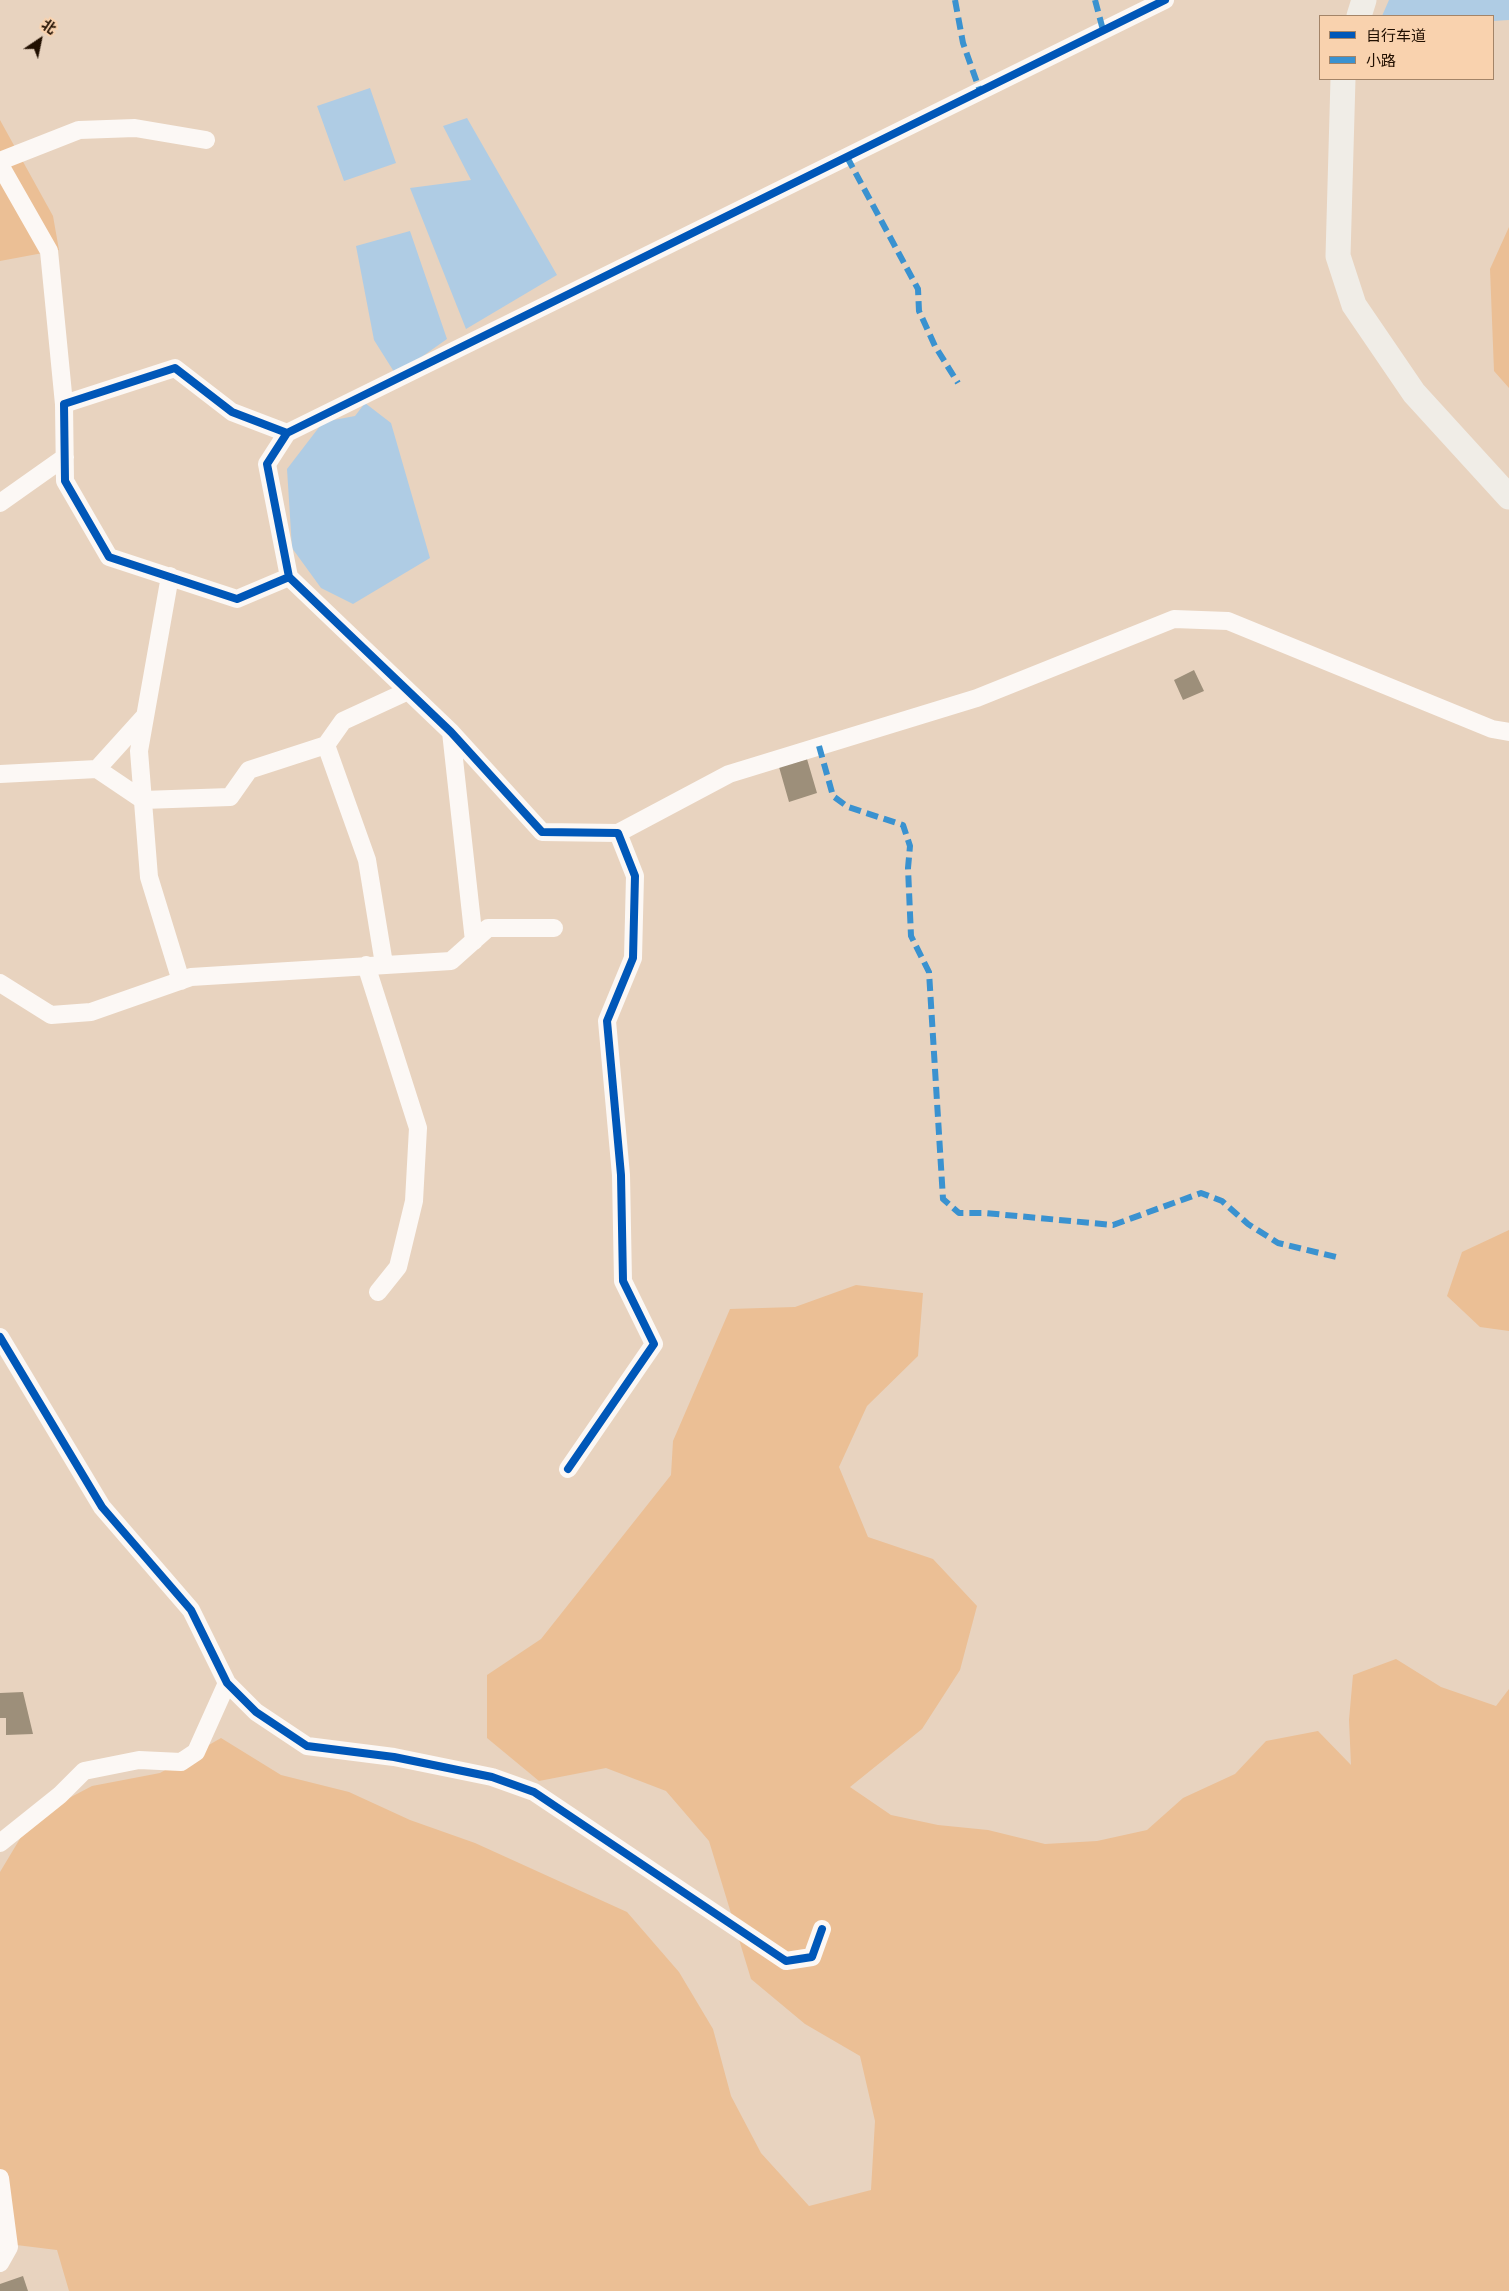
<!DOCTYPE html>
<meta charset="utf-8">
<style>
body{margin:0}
#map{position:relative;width:1509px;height:2291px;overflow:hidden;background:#e8d3bf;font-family:"Fira Sans","Noto Sans SC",sans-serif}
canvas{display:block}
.legend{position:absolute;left:1319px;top:15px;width:175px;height:65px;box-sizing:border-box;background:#f9d2ae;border:1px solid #a38468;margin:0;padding:6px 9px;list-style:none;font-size:15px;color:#210f00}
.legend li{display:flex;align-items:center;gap:10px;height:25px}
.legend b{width:25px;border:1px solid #a38468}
.north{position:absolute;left:15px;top:15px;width:50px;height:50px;-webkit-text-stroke:4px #f9d2ae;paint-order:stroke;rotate:34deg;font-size:14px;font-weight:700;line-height:20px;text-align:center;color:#210f00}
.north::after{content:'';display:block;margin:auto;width:18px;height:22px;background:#210f00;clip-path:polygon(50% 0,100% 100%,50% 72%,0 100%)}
</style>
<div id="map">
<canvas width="1509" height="2291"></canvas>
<ul class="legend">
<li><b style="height:6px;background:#0057b8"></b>自行车道</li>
<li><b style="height:6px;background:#3a92d0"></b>小路</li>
</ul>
<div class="north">北</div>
</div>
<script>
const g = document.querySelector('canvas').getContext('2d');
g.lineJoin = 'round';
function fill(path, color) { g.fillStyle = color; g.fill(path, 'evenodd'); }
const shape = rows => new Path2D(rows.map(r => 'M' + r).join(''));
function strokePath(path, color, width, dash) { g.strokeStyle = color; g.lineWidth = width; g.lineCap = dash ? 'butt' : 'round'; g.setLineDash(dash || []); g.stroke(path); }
fill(shape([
 [0,120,53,216,59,250,0,261],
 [1509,227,1509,388,1494,371,1490,269],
 [1509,1230,1509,1331,1480,1327,1447,1296,1462,1252],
 [856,1285,923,1293,918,1356,867,1406,839,1467,868,1537,933,1559,977,1606,960,1670,922,1729,850,1787,891,1815,938,1825,988,1830,1045,1844,1097,1841,1147,1830,1183,1798,1235,1774,1266,1741,1318,1731,1351,1765,1349,1720,1353,1675,1396,1659,1441,1687,1496,1706,1509,1689,1509,2291,69,2291,57,2250,0,2243,0,1872,33,1817,92,1786,160,1773,221,1738,281,1775,349,1792,410,1820,475,1843,627,1912,679,1972,713,2029,731,2096,761,2153,809,2206,871,2190,875,2121,860,2056,805,2024,751,1979,709,1841,666,1791,606,1768,539,1781,487,1738,487,1675,541,1639,671,1475,673,1441,730,1309,795,1307]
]), '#ebbf95');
fill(shape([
 [1389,0,1509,0,1509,20,1493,21,1493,16,1382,16],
 [370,88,396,163,344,181,317,106],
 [467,118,557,275,466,329,410,188,471,180,443,126],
 [410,231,447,339,396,375,374,340,356,246],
 [365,403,391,423,430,558,353,604,321,588,292,548,287,469,323,422,355,416]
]), '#afcce4');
fill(shape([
 [1194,670,1204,691,1183,700,1174,680],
 [807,759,817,793,789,802,779,767],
 [23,1692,33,1734,6,1735,6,1718,0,1718,0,1693],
 [23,2276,28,2291,0,2291,0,2284]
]), '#9d8f7a');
strokePath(shape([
 [0,161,79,130,135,128,206,140],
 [0,165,49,251,64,404],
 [287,433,232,412,175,368,64,404,65,481,109,557,237,599,289,577,267,464,287,433,1165,0],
 [0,503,65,457],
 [170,576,139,751,149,877,181,981],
 [289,577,451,732,542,832,618,833,635,876,633,958,607,1021,621,1175,623,1281,654,1344,568,1469],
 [451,732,474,941],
 [326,745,367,860,384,964],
 [97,769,143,800,230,797,249,770,326,745,343,721,408,691],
 [0,774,97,769,144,717],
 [618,833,729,774,977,698,1174,619,1228,621,1492,729,1509,732],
 [366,965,418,1128,414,1201,398,1267,378,1292],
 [0,983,51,1015,91,1012,191,977,451,961,488,928,554,928],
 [0,1337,102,1507,191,1610,227,1683,256,1712,307,1746,394,1757,492,1777,534,1792,786,1961,812,1957,822,1929],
 [0,1843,60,1795,84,1771,139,1760,181,1762,196,1752,227,1683],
 [0,2178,9,2247,0,2263]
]), '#fcf8f5', 18);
strokePath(shape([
 [1359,16,1364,0],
 [1343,79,1338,256,1354,305,1414,393,1509,497]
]), '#f0ede7', 25);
strokePath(shape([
 [955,0,963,43,980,91],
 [1095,0,1103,30],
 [847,157,918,289,919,311,935,346,958,383],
 [819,746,833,796,848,807,903,825,910,846,908,868,911,936,929,972,943,1199,959,1213,985,1213,1113,1225,1201,1193,1222,1201,1248,1224,1278,1243,1336,1257]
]), '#3a92d0', 6, [12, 6]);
strokePath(shape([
 [287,433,232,412,175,368,64,404,65,481,109,557,237,599,289,577,267,464,287,433,1165,0],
 [289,577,451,732,542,832,618,833,635,876,633,958,607,1021,621,1175,623,1281,654,1344,568,1469],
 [0,1337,102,1507,191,1610,227,1683,256,1712,307,1746,394,1757,492,1777,534,1792,786,1961,812,1957,822,1929]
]), '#0057b8', 8);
</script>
